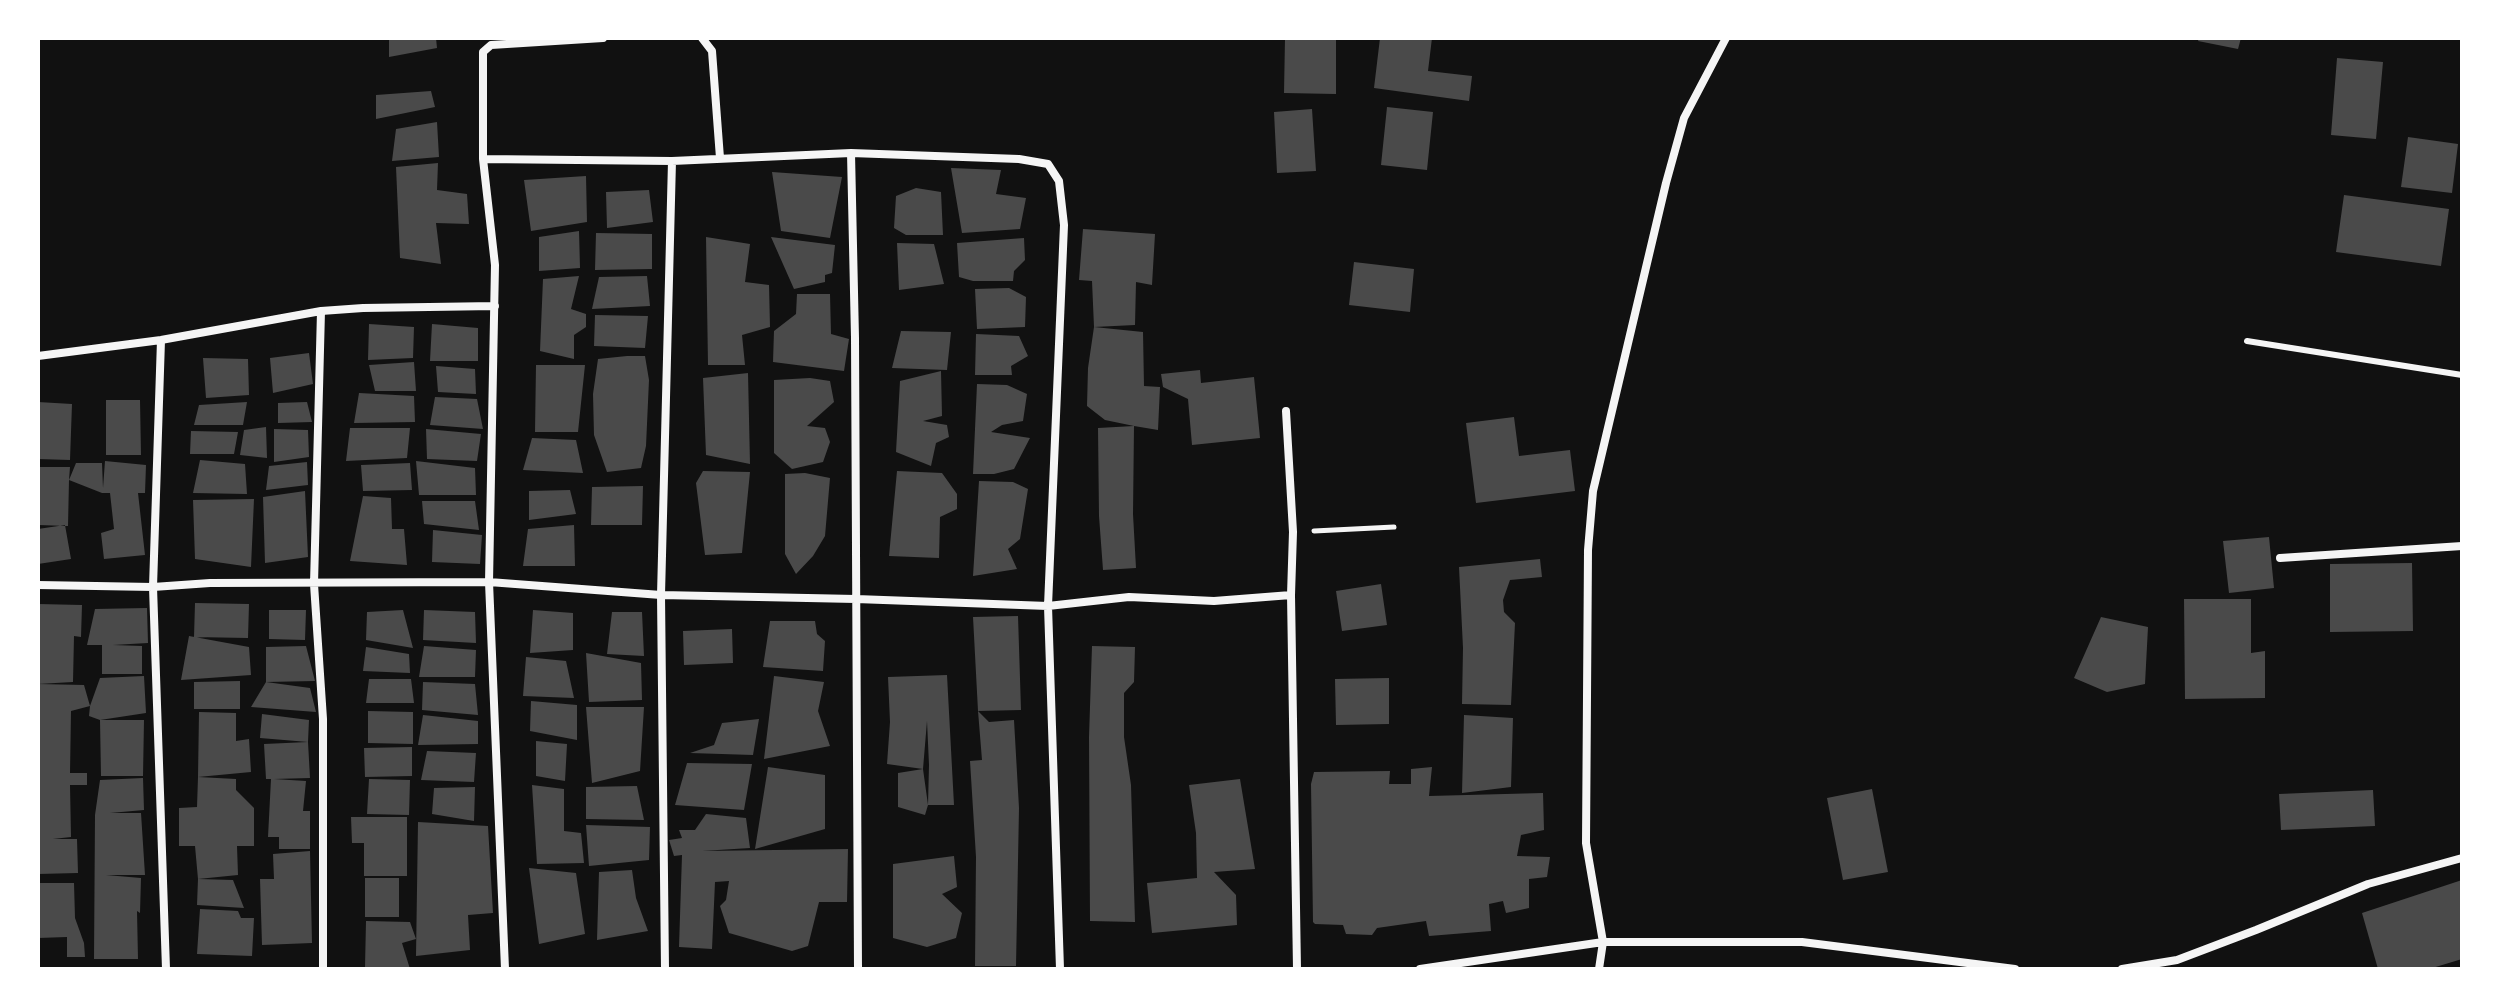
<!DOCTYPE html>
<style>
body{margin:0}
#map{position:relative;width:2500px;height:1007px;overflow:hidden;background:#111;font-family:"Golos Text",sans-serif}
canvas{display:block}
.frame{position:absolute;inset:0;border:40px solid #fff;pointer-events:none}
</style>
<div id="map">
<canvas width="2500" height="1007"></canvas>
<div class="frame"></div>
</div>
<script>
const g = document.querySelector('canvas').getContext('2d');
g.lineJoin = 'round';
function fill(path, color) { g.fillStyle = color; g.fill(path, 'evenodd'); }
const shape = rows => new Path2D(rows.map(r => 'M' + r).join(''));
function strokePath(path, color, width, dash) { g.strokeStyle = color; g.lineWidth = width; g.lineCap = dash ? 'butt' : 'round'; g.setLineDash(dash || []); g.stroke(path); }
fill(shape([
 [389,38,436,38,437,48,389,57],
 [1285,38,1336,38,1336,94,1284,93],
 [1380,38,1432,38,1428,71,1472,76,1469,101,1374,88],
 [2199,38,2241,38,2238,49,2198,41],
 [2337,58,2383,62,2376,139,2331,135],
 [431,91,435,107,376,119,376,95],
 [1387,107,1433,112,1427,170,1381,165],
 [1312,109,1316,171,1277,173,1274,112],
 [437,122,439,157,392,161,396,129],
 [2408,137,2458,144,2452,193,2401,187],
 [438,163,437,190,467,194,469,224,436,223,441,264,400,258,396,167],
 [951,168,1001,170,996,194,1026,198,1020,229,962,233],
 [772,172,842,177,830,238,781,231],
 [586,176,587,222,531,231,524,180],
 [916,188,941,192,943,235,906,235,894,228,896,196],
 [649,190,653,222,607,228,606,192],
 [2344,195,2449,209,2441,266,2336,252],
 [1083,229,1155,234,1152,285,1136,282,1135,325,1094,327,1143,332,1144,386,1160,387,1158,430,1134,426,1133,514,1136,568,1103,570,1099,516,1098,428,1134,426,1105,420,1087,406,1088,368,1094,327,1092,281,1079,280],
 [579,231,580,268,539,271,539,237],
 [596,233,652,234,652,269,595,270],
 [706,237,750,244,745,282,769,285,770,327,742,335,745,365,708,365],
 [771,237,835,245,832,273,825,275,825,282,794,289],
 [1024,238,1025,260,1014,271,1013,281,973,281,959,277,957,243],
 [897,243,934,244,944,284,899,290],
 [1354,262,1414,269,1410,312,1349,305],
 [579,276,571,309,586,314,586,327,574,335,574,359,540,351,543,279],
 [647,276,650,306,592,309,599,277],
 [1009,288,1026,297,1025,327,977,329,975,289],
 [797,294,830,294,831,334,849,339,844,371,773,362,774,331,796,314],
 [595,315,648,316,645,348,594,346],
 [369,324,414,327,413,358,368,360],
 [432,324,478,328,478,361,430,361],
 [901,331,951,332,947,370,892,368],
 [976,334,1019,336,1028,356,1011,366,1012,375,975,375],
 [309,353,313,384,273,393,270,358],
 [627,356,645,356,649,380,646,446,641,468,607,472,594,435,593,394,598,359],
 [203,358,248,359,249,395,206,398],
 [414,362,416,391,375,391,369,365],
 [536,365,585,365,578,432,535,432],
 [436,366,475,369,476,394,438,392],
 [1200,370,1201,383,1254,377,1260,438,1192,445,1188,399,1163,387,1161,374],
 [941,371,942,416,923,421,947,425,949,437,936,443,931,466,896,452,900,381],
 [748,373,750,464,706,455,703,378],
 [810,378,830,381,834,402,807,426,825,428,830,442,823,462,792,469,774,453,774,380],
 [977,384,1007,385,1027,394,1023,421,1002,425,991,432,1030,438,1014,469,994,474,973,474],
 [359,393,414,396,415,422,354,423],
 [435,397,477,399,483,429,430,425],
 [106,400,140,400,141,455,106,455],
 [38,402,72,404,70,460,38,459],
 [247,402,243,425,194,425,199,405],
 [307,402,312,422,278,423,278,403],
 [1514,417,1519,456,1570,450,1575,491,1476,503,1466,423],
 [266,427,267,458,240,455,244,430],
 [350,428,410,428,407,458,346,461],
 [274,429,308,430,309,457,274,462],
 [426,429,481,434,477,461,427,459],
 [191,431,238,432,234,454,190,454],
 [532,438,576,440,583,473,523,470],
 [200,460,245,464,247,494,193,493],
 [105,461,146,465,145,493,138,493,145,555,104,559,101,533,114,529,110,493,102,493,69,480,68,526,38,525,38,467,70,467,69,480,76,463,102,463,103,488],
 [416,461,475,468,476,495,419,495],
 [307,462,308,485,266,490,269,466],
 [410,463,412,490,363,491,361,465],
 [703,471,750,472,742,553,705,555,696,483],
 [897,471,942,473,957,494,957,509,940,517,939,558,889,556],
 [805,473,830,478,825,536,813,556,796,574,785,554,785,474],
 [979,481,1013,482,1028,489,1020,539,1008,549,1017,569,973,576],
 [643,486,642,525,591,525,592,487],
 [570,490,576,514,529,520,529,491],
 [305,491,308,557,265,563,263,497],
 [363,496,391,498,392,529,404,529,407,565,350,561],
 [254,499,251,567,195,559,193,500],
 [422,501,475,501,479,530,424,524],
 [65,525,71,559,38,564,38,529],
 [574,525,575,566,523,566,528,529],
 [433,530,482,535,480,564,432,562],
 [2269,537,2274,588,2229,593,2223,541],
 [1540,559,1542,577,1510,580,1503,600,1504,612,1515,623,1511,705,1462,704,1463,648,1459,567],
 [2412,563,2413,631,2330,632,2330,564],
 [1381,584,1387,625,1342,631,1336,591],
 [2184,599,2251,599,2251,653,2265,651,2265,698,2185,699],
 [195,603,249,604,248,638,194,637],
 [38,604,82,605,81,637,74,636,73,682,38,684],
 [147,608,148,643,113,645,142,646,142,674,102,674,102,645,87,645,95,609],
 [269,610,306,610,305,640,269,639],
 [403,610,413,648,366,640,367,612],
 [424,610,475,612,476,643,423,640],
 [533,610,573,613,573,650,530,653],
 [612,612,642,612,644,656,607,654],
 [1018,616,1021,710,978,711,989,722,1014,720,1019,808,1016,966,975,966,976,857,970,761,982,760,978,711,973,617],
 [2101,617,2148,627,2145,684,2107,692,2074,678],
 [770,621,815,621,817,634,825,641,823,671,763,667],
 [732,629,733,663,684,665,683,631],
 [189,636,249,647,251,675,181,680],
 [306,646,315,681,266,682,266,647],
 [424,646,476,650,475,677,419,677],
 [1092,646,1135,647,1134,682,1124,693,1124,737,1131,785,1135,922,1090,921,1089,737],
 [366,647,409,654,410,673,363,671],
 [586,653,641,663,642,700,589,702],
 [526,657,566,661,574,698,523,696],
 [947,675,954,805,928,805,925,815,898,807,898,773,923,769,887,764,890,722,888,677],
 [927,721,929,765,928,805,923,769],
 [144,676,146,713,100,720,144,720,143,776,101,776,100,720,89,716,90,706,71,711,70,773,87,773,87,785,70,785,71,837,53,839,77,839,78,873,38,874,38,684,84,685,90,706,100,678],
 [774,676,824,682,818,711,830,746,764,759],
 [1389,678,1389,724,1336,725,1335,679],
 [369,679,411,679,414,703,366,703],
 [240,681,240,709,194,709,194,682],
 [266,682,310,688,316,712,251,707],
 [423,682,475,684,478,715,422,710],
 [531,701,577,705,577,740,530,731],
 [586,707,644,707,640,771,592,783],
 [368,711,413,712,413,744,368,743],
 [199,712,236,713,236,741,249,739,251,772,198,777],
 [262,714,309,720,308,742,260,738],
 [423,715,478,721,478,744,418,745],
 [1464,715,1513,718,1511,787,1462,793],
 [759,719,753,755,690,753,714,745,722,723],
 [536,741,567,744,565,781,536,776],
 [308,742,310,778,274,779,306,781,303,811,310,811,310,849,279,849,279,837,268,837,271,779,266,779,264,744],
 [412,747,412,776,365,777,364,748],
 [427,751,476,753,474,782,421,780],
 [687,763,752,764,744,810,675,805],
 [768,767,825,775,825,829,755,849],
 [1432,767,1429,796,1543,793,1544,830,1521,835,1517,856,1550,857,1547,877,1529,879,1529,908,1506,913,1503,901,1489,904,1491,931,1429,936,1426,921,1377,928,1372,935,1346,934,1343,925,1315,924,1313,922,1311,784,1314,772,1390,771,1389,784,1411,784,1411,769],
 [198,777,236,779,236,790,254,808,254,846,237,846,238,875,198,879,233,880,244,908,197,905,198,879,195,846,179,846,179,808,197,807],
 [143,778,144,810,110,813,141,813,145,875,106,875,141,878,140,913,137,911,138,959,94,959,95,815,100,780],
 [369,779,410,780,409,815,367,814],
 [1240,779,1255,869,1214,872,1236,895,1237,925,1152,933,1147,883,1197,878,1196,833,1189,785],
 [532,785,564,789,564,831,581,833,584,863,537,864],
 [637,786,644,820,586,819,586,787],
 [475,787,474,821,432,814,434,788],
 [1872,789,1888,872,1843,880,1827,798],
 [2373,790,2375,826,2281,830,2279,794],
 [706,814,746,818,750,848,702,851,848,849,847,902,819,902,808,946,792,951,729,933,720,906,726,900,729,881,715,882,712,949,679,947,682,855,674,856,669,840,682,838,679,830,695,830],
 [351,817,407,817,407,876,364,876,364,843,352,843],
 [418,822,488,826,493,913,468,915,470,950,416,956],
 [586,825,650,827,649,860,589,866],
 [310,851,312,943,262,945,260,879,274,879,273,854],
 [954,856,957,887,942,894,962,913,956,938,927,947,893,938,893,864],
 [529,868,576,873,585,934,539,944],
 [632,870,636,898,648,931,597,940,599,872],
 [365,878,399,878,399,917,365,917],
 [2462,880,2462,959,2429,969,2378,969,2362,913],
 [38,883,74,883,75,918,84,943,85,957,67,957,67,937,38,938],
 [200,909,238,911,241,918,254,918,252,956,197,954],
 [366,921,410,922,416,939,402,943,410,969,365,967]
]), '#4a4a4a');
strokePath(shape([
 [1314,531,1394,527]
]), '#f5f5f5', 5);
strokePath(shape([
 [2247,341,2462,375]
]), '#f5f5f5', 6);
strokePath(shape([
 [702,38,712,51,720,158],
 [1726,38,1684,118,1666,183,1593,491,1588,550,1586,843,1603,942,1802,942,2015,969],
 [851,153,855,338,858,969],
 [483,159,483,52,491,45,603,38],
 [321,311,314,584,323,719,323,969],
 [161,340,153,587,166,969],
 [38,356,161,340,321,311,363,308,495,306],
 [1286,411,1293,532,1291,595,1297,969],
 [2280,558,2462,546],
 [38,585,153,587,210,583,489,582,661,595,856,599,1048,606,1129,597,1214,601,1291,595],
 [505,969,489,582,495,265,483,159,672,161,851,153,1019,159,1048,164,1059,181,1064,225,1048,606,1060,969],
 [665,969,661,595,672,161],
 [1420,969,1603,942,1599,969],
 [2122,969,2177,960,2256,930,2368,884,2462,858]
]), '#f5f5f5', 8);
</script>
